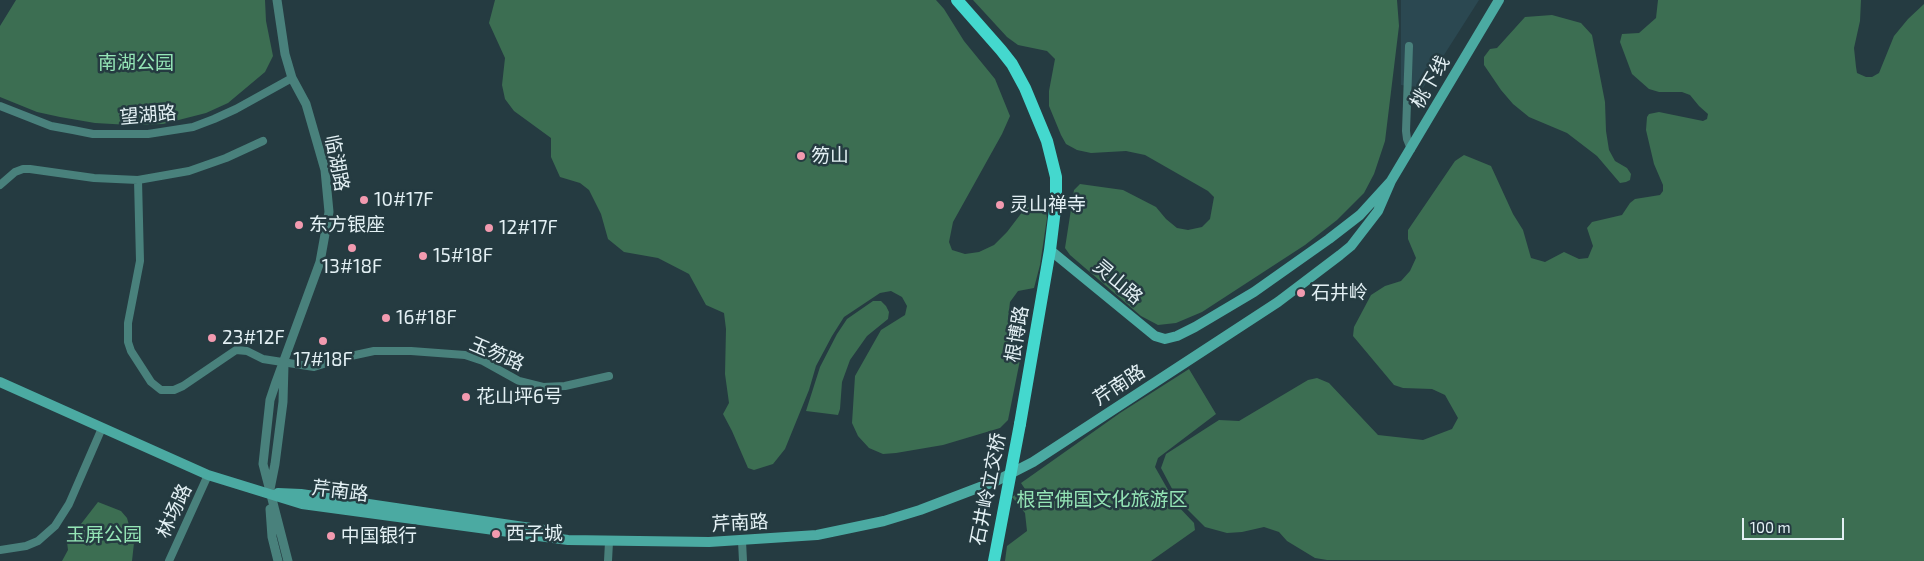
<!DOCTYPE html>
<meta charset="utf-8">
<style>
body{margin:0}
#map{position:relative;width:1924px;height:561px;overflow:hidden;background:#253b41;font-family:"Exo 2",sans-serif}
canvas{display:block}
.scale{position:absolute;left:1742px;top:518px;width:102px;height:22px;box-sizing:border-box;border:2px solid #e3f0f4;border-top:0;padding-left:6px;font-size:15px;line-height:18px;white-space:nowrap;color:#e3f0f4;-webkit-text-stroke:4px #253b41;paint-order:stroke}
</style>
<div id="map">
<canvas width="1924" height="561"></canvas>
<div class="scale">100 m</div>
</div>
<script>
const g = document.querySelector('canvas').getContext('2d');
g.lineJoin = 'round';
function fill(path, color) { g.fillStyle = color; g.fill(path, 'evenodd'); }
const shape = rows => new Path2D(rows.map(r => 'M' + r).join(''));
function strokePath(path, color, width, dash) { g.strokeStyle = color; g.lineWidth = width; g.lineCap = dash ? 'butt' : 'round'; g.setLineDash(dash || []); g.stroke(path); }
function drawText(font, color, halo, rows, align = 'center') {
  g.font = font + ' "Exo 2","Noto Sans SC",sans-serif'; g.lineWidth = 5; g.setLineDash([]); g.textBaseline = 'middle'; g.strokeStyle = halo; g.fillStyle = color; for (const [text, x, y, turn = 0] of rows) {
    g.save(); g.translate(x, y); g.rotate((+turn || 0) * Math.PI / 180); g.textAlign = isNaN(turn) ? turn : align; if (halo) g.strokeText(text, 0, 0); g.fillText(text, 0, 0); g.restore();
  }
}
fill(shape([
 [1401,0,1479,0,1423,88,1401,85]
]), '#2b4851');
fill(shape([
 [16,0,265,0,266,21,273,56,265,72,228,103,206,113,163,124,130,125,95,123,60,117,37,112,0,97,0,26],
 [495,0,936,0,944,9,964,41,995,79,1010,116,1002,134,953,222,949,242,952,250,965,254,979,252,994,245,1007,232,1023,211,1035,203,1041,202,1045,205,1047,218,1040,265,1034,288,1018,291,1010,302,1008,319,1010,336,1022,350,1008,420,1000,428,943,445,896,453,883,454,869,448,858,436,852,423,855,376,881,330,905,315,907,306,902,297,891,291,880,293,844,317,832,336,816,366,809,390,785,449,773,464,754,470,748,468,732,431,723,414,729,403,725,374,726,329,724,313,706,305,689,274,658,258,624,252,608,239,601,214,589,190,580,183,560,177,551,157,551,138,514,111,505,99,502,85,505,58,489,23],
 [973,0,1397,0,1399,26,1385,141,1374,174,1364,193,1337,220,1305,245,1202,312,1176,323,1158,325,1141,316,1070,255,1065,248,1074,190,1080,184,1123,190,1156,207,1166,219,1177,228,1188,230,1202,227,1210,219,1214,197,1208,191,1145,155,1126,151,1091,153,1077,150,1066,144,1061,135,1049,106,1049,91,1055,59,1047,51,1018,45,1007,37],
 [1658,0,1861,0,1860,21,1854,48,1856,67,1857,73,1866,77,1872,77,1879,73,1894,36,1908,19,1924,4,1924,561,1327,560,1315,558,1287,541,1279,532,1264,527,1242,532,1227,533,1205,527,1178,500,1161,468,1166,454,1219,420,1239,421,1308,380,1317,378,1329,383,1378,435,1423,440,1452,429,1458,418,1445,395,1432,389,1403,388,1394,385,1353,336,1354,327,1371,295,1385,286,1401,281,1410,271,1416,258,1408,239,1408,230,1455,161,1464,155,1491,166,1513,214,1523,230,1531,258,1545,262,1564,252,1579,259,1588,258,1593,246,1587,228,1592,222,1622,215,1630,203,1635,199,1660,195,1663,191,1663,185,1654,164,1646,130,1647,117,1649,114,1659,112,1703,121,1707,119,1708,114,1699,106,1690,95,1682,92,1659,92,1649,89,1632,74,1620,42,1622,34,1639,33,1656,18],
 [1552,15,1581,23,1592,35,1605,102,1606,131,1609,150,1615,161,1627,168,1631,174,1630,180,1626,182,1620,183,1597,156,1567,133,1529,117,1513,104,1501,90,1484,65,1484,57,1490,49,1497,48,1525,17],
 [873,301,881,301,886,306,889,312,888,319,867,336,850,360,842,382,840,409,838,415,806,411,820,367,837,334,847,319],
 [1189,369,1216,414,1158,458,1155,467,1176,504,1194,523,1195,530,1151,561,1005,561,1007,546,1027,531,1025,513,1012,497,1025,489,1021,483,1120,413],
 [98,502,121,511,127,518,134,543,132,561,62,561,68,550,67,542]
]), '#3c6e52');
strokePath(shape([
 [1409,46,1406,131,1407,139,1411,149],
 [0,106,51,126,73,130,93,134,148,134,193,127,214,119,236,109,292,78],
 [138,180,140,261,128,323,128,342,131,351,151,382,161,390,174,390,183,386,236,350,247,351,263,359,314,367,346,357,374,351,411,351,465,355,483,361,519,381,543,387,565,386,609,376],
 [0,185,15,172,23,169,30,169,94,178,138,180,189,171,226,158,263,141],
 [742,541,743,561],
 [0,550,26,546,38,541,55,526,69,504,102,428],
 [169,561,208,475],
 [608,561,609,542]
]), '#49817c', 8);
strokePath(shape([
 [277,0,285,54,292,78,306,104,325,170,329,212,320,262,276,382,270,400,263,464,288,561],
 [270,489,275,464,283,402,284,365],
 [270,509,272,537,278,561]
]), '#49817c', 9);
strokePath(shape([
 [1050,250,1155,336,1165,339,1177,336,1195,327,1254,292,1329,239,1360,215,1391,181,1499,0],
 [0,382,208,475,302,504,568,540,709,542,817,535,884,521,920,510,996,481,1033,462,1278,302,1340,255,1351,246,1378,211,1391,181],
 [278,493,301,494,551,531]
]), '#4baaa2', 10);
strokePath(shape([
 [957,0,1001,50,1012,64,1025,88,1047,141,1056,177,1056,201,1050,250,1020,424]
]), '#44d8ce', 12);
strokePath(shape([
 [994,561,1020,424]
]), '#44d8ce', 12);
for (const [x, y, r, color] of [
 [801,156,5,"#f29aaf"],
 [364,200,5,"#f29aaf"],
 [1000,205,5,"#f29aaf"],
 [299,225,5,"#f29aaf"],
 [489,228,5,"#f29aaf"],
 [352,248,5,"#f29aaf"],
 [423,256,5,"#f29aaf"],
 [1301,293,5,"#f29aaf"],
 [386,318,5,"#f29aaf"],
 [212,338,5,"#f29aaf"],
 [323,341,5,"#f29aaf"],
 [466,397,5,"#f29aaf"],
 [496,534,5,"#f29aaf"],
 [331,536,5,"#f29aaf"]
]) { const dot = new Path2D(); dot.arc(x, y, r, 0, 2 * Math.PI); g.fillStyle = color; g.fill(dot); strokePath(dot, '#253b41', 2); }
drawText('19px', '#94e5b6', '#253b41', [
 ["南湖公园",136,63],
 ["根宫佛国文化旅游区",1102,500],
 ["玉屏公园",104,535]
]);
drawText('19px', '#e3f0f4', '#253b41', [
 ["桃下线",1430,82,-60],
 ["望湖路",148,115,-5],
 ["临湖路",337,163,79],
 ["灵山路",1118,282,40],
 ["根博路",1017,334,-80],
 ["玉笏路",497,354,23],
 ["芹南路",1119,385,-33],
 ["石井岭立交桥",988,489,-79],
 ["芹南路",340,491,7],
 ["林场路",174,511,-65],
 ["芹南路",740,523,-3]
]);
drawText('19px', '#e3f0f4', '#253b41', [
 ["笏山",811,156],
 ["10#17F",374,200],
 ["灵山禅寺",1010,205],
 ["东方银座",309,225],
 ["12#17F",499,228],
 ["15#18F",433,256],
 ["13#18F",352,267,"center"],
 ["石井岭",1311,293],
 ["16#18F",396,318],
 ["23#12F",222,338],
 ["17#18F",323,360,"center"],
 ["花山坪6号",476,397],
 ["西子城",506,534],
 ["中国银行",341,536]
], 'left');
</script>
